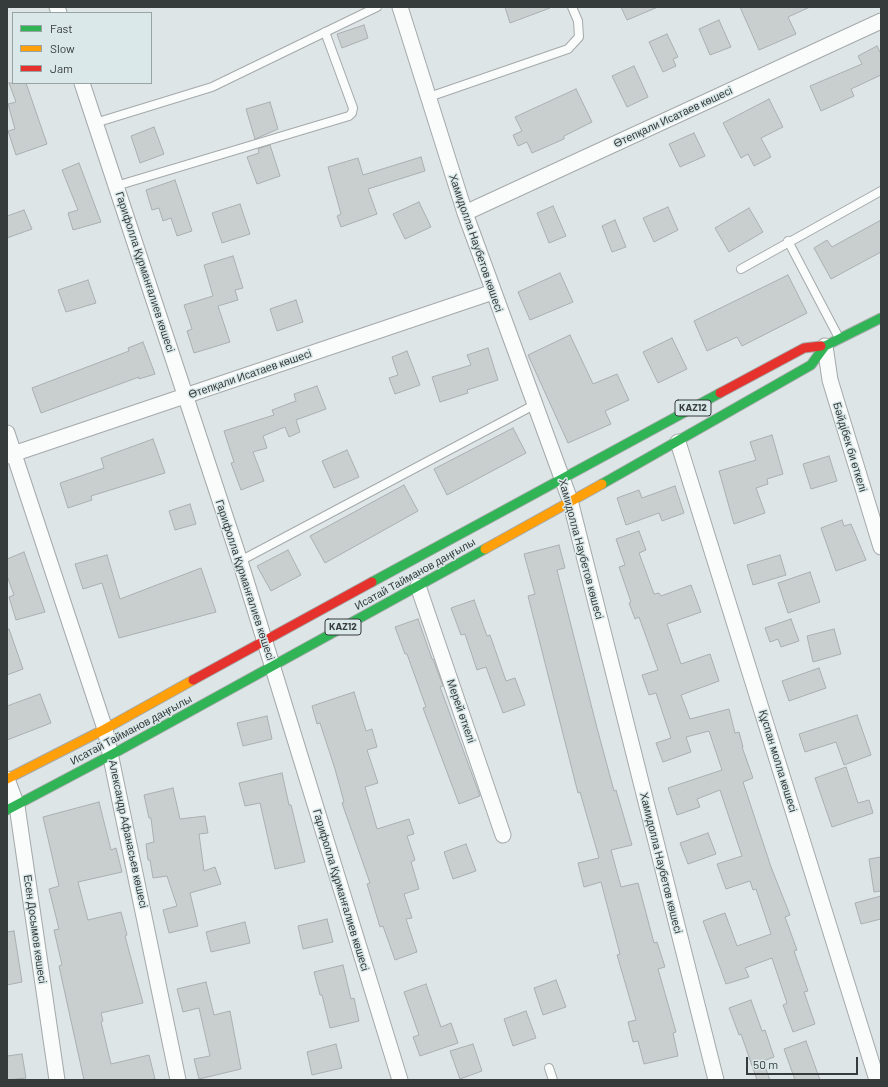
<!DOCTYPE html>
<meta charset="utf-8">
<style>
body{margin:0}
#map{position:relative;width:888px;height:1087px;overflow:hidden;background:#dee5e6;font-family:Barlow,sans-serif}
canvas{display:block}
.frame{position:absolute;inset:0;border:8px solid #363b3c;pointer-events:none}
.legend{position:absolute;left:12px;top:12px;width:140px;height:72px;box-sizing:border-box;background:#dae8e9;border:1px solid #98a3a4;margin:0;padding:5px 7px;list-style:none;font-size:12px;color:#363b3c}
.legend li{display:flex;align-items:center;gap:8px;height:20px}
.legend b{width:20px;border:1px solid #98a3a4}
.scale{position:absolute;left:746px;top:1057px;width:112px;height:18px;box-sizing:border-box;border:2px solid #363b3c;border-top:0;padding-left:5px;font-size:12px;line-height:14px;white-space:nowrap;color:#363b3c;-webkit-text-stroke:3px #dae8e9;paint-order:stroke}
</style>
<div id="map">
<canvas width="888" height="1087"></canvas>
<div class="frame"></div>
<ul class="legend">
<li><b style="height:5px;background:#30b455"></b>Fast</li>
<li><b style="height:5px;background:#ff9f0a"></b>Slow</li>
<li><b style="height:5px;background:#e5322d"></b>Jam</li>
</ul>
<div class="scale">50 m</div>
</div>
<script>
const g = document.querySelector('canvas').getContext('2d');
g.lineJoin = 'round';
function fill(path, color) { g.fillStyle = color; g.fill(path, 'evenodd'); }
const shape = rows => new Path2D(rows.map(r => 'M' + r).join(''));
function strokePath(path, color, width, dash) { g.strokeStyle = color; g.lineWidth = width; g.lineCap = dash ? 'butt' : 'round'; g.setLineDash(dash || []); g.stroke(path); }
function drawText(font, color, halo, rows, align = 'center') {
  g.font = font + ' Barlow,sans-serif'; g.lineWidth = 3; g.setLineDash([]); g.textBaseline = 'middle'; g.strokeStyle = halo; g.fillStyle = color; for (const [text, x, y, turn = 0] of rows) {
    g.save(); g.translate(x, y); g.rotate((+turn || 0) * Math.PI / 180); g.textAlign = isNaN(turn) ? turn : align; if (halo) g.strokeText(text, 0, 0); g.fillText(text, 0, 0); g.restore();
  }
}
const building = shape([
 [505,7,550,7,550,8,510,23,505,7],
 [621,7,658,7,627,20,621,7],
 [740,7,810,7,788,17,796,34,759,50,740,7],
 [719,20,731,47,710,55,699,29,719,20],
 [364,25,368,38,342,48,337,34,364,25],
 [667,34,678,57,673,59,676,66,663,72,649,42,667,34],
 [877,46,881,54,881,75,851,89,854,96,821,111,810,86,862,64,858,56,877,46],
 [634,66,648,97,627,107,612,76,634,66],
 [9,83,26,83,47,144,16,155,8,131,15,129,8,104,16,102,9,83],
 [576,89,592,122,564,136,564,139,532,153,527,142,518,146,513,135,522,131,515,117,576,89],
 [769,99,783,127,761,138,771,157,754,166,748,154,741,158,723,123,769,99],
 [270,102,278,129,255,139,246,109,270,102],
 [154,127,164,154,140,163,131,136,154,127],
 [694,133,705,156,680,167,669,144,694,133],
 [270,145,280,176,257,184,247,157,259,153,258,149,270,145],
 [421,157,425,171,368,189,377,214,341,227,337,216,341,214,328,167,358,158,363,175,421,157],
 [79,163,101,222,73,230,68,213,78,210,62,170,79,163],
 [175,180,192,231,177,236,171,218,163,221,159,208,152,210,146,190,175,180],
 [419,202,431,227,405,239,393,214,419,202],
 [240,204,250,234,222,243,212,213,240,204],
 [553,206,566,236,549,243,537,213,553,206],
 [668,207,678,230,654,242,643,218,668,207],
 [749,208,763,232,729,252,715,228,749,208],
 [24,210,32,229,7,238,7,216,24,210],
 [615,220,626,247,612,252,602,226,615,220],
 [881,220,881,252,831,279,814,248,827,240,832,247,881,220],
 [233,256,243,288,235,290,238,300,218,306,230,342,194,353,187,331,192,329,184,305,213,296,204,265,233,256],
 [560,273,573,302,530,320,518,292,560,273],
 [788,275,807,313,742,346,737,337,707,351,694,321,788,275],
 [88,280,96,303,66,312,58,290,88,280],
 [296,300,303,322,277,331,270,309,296,300],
 [570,335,593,384,617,374,629,400,605,411,611,424,568,443,528,355,570,335],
 [672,338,687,369,658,383,643,352,672,338],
 [143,342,155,374,139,379,139,377,41,413,32,388,129,351,128,348,143,342],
 [488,348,498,380,467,390,468,393,440,402,432,377,471,365,467,355,488,348],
 [407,351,420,385,395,394,389,378,398,375,392,357,407,351],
 [317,386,326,409,296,420,300,432,289,437,285,427,263,436,267,448,253,452,264,481,241,490,231,463,234,462,224,431,274,415,272,410,296,401,294,394,317,386],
 [513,428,526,453,447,495,434,469,513,428],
 [772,435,783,474,767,479,768,484,756,488,765,513,734,524,719,471,756,460,750,442,772,435],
 [153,439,165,473,91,496,92,500,68,508,60,483,104,468,101,458,153,439],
 [347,450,359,477,334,488,322,461,347,450],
 [829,456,837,481,811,489,803,464,829,456],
 [404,485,418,511,325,563,310,536,404,485],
 [675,486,684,513,662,521,659,513,626,525,617,498,639,490,642,498,675,486],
 [190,504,196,524,175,530,169,511,190,504],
 [842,520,844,526,851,524,866,560,836,571,821,528,842,520],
 [639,531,646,550,639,553,654,594,659,593,661,596,691,585,701,612,667,624,681,664,710,654,719,681,681,695,690,719,729,709,735,733,739,732,743,747,742,747,753,778,743,782,771,867,790,915,785,917,797,950,794,951,808,991,804,992,815,1024,793,1032,783,1005,787,1003,772,958,745,968,749,977,726,984,703,921,725,913,737,946,771,934,756,889,753,890,750,881,726,889,717,864,742,856,720,790,697,799,700,807,677,815,668,788,722,770,709,731,686,737,691,752,663,762,656,743,671,738,656,693,649,695,642,675,658,670,639,617,635,619,629,603,631,602,619,567,625,565,616,539,639,531],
 [559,545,565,568,557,570,597,728,614,791,616,790,632,845,611,850,621,887,638,883,654,943,657,942,665,967,658,969,676,1032,673,1033,678,1056,644,1064,638,1041,633,1042,628,1022,636,1020,617,955,620,954,601,882,584,887,578,863,599,858,580,792,578,793,528,596,535,594,524,554,559,545],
 [288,550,301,575,271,591,257,566,288,550],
 [24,552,45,612,16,620,9,597,14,595,7,576,7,559,24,552],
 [107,555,120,599,201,568,216,612,119,638,102,583,83,589,75,564,107,555],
 [780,555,786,575,753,585,747,565,780,555],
 [810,572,820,602,788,613,778,583,810,572],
 [474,600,487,636,490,635,506,681,515,678,525,705,503,713,486,667,477,670,465,634,461,635,451,608,474,600],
 [418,619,432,659,433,659,443,686,440,687,480,796,459,804,423,708,426,707,407,654,405,654,395,627,418,619],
 [791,619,799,641,781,647,778,639,770,642,765,628,791,619],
 [7,629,9,629,23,669,7,675,7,629],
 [834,629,841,654,813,662,807,636,834,629],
 [819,668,826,688,789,701,782,681,819,668],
 [354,692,366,731,372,729,377,747,367,750,378,783,365,787,377,829,409,819,414,834,407,836,415,860,411,862,419,889,404,894,412,918,406,919,417,952,395,960,383,926,380,927,367,884,370,883,342,803,344,802,335,769,320,723,317,724,312,706,354,692],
 [40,694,51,723,7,740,7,706,40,694],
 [857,715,871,755,844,765,836,742,805,752,799,734,857,715],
 [267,716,272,739,243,746,237,723,267,716],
 [846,767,858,803,869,800,873,813,832,827,815,778,846,767],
 [282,773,289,805,291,805,305,862,275,869,260,803,245,806,239,783,282,773],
 [173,788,180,819,205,816,208,833,199,834,204,871,215,867,221,884,190,893,198,926,169,933,163,910,177,906,167,876,153,878,150,860,148,860,146,844,154,842,151,818,149,818,144,795,173,788],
 [99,802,111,850,116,848,122,872,78,882,88,920,121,912,127,935,125,936,143,1003,101,1013,103,1021,101,1022,111,1064,149,1055,155,1079,148,1080,84,1080,59,966,62,965,54,930,59,929,49,889,59,886,43,817,99,802],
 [708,833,716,854,688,864,680,843,708,833],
 [466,844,476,871,453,879,444,852,466,844],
 [881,857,881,891,874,892,869,859,881,857],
 [881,896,881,919,861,924,855,903,881,896],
 [327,919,333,942,303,949,298,926,327,919],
 [245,922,250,943,211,952,206,932,245,922],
 [14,931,22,982,7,985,7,932,14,931],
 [343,965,351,999,354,998,359,1021,330,1028,322,995,320,995,314,972,343,965],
 [556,980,566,1007,543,1015,534,988,556,980],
 [206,982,214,1015,230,1011,241,1069,199,1079,194,1059,210,1056,199,1008,183,1012,177,989,206,982],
 [426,984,441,1027,451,1023,458,1043,420,1056,413,1037,419,1035,404,992,426,984],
 [751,1000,762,1031,765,1030,774,1057,763,1061,770,1080,757,1080,741,1034,739,1035,729,1008,751,1000],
 [526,1011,536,1038,513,1046,504,1019,526,1011],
 [806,1041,820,1080,795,1080,784,1049,806,1041],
 [336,1044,342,1068,312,1075,307,1052,336,1044],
 [473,1044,482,1071,460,1079,450,1051,473,1044],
 [22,1054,26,1078,7,1080,7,1056,22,1054]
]);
fill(building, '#c9cecf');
strokePath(building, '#aaafb0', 1);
const lane = shape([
 [429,97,568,49,579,37,578,21,572,7],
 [95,123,212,87,377,7],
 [116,186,349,116,352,113,353,108,325,32],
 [788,241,839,338],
 [741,269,881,191],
 [240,561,534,405],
 [549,1068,553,1080]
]);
const street = shape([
 [57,7,59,13],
 [400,7,465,213,570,500,716,1080],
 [82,83,240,561,400,1080],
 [465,213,881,21],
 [825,346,830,380,881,547],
 [7,433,105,729,178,1080],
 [678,442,877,1080],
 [7,456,493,292],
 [418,586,503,835],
 [7,779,17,806,57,1080]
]);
const fast = shape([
 [821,346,825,346,881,318],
 [602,484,811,365,825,346],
 [372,582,720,393],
 [7,810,111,755,485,549]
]);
const slow = shape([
 [485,549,602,484],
 [7,779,105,729,193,680]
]);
const jam = shape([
 [720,393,804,348,821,346],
 [193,680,372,582]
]);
strokePath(lane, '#a4a9aa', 10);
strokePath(street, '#a4a9aa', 17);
strokePath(fast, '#a4a9aa', 11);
strokePath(slow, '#a4a9aa', 11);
strokePath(jam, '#a4a9aa', 11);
strokePath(lane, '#fafbfb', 8);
strokePath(street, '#fafbfb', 15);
strokePath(fast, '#30b455', 9);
strokePath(slow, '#ff9f0a', 9);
strokePath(jam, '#e5322d', 9);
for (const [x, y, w] of [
 [693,408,36],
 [343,627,36]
]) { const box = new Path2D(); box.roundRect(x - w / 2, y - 8, w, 16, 3); g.fillStyle = '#dae8e9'; g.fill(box); strokePath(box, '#363b3c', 1); }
drawText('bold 10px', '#363b3c', null, [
 ["KAZ12",693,408],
 ["KAZ12",343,627]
]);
drawText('11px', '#363b3c', '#dae8e9', [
 ["Өтепқали Исатаев көшесі",673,117,-25],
 ["Хамидолла Наубетов көшесі",476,243,71],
 ["Гарифолла Құрманғалиев көшесі",145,272,72],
 ["Өтепқали Исатаев көшесі",250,374,-19],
 ["Бәйдібек би өткелі",850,447,73],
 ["Хамидолла Наубетов көшесі",581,549,75],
 ["Исатай Тайманов даңғылы",415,574,-29],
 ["Гарифолла Құрманғалиев көшесі",245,580,72],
 ["Мерей өткелі",461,711,71],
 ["Исатай Тайманов даңғылы",131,730,-28],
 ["Құспан молла көшесі",778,761,73],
 ["Александр Афанасьев көшесі",128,834,78],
 ["Хамидолла Наубетов көшесі",661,863,76],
 ["Гарифолла Құрманғалиев көшесі",341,890,73],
 ["Есен Досымов көшесі",35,929,82]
]);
</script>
